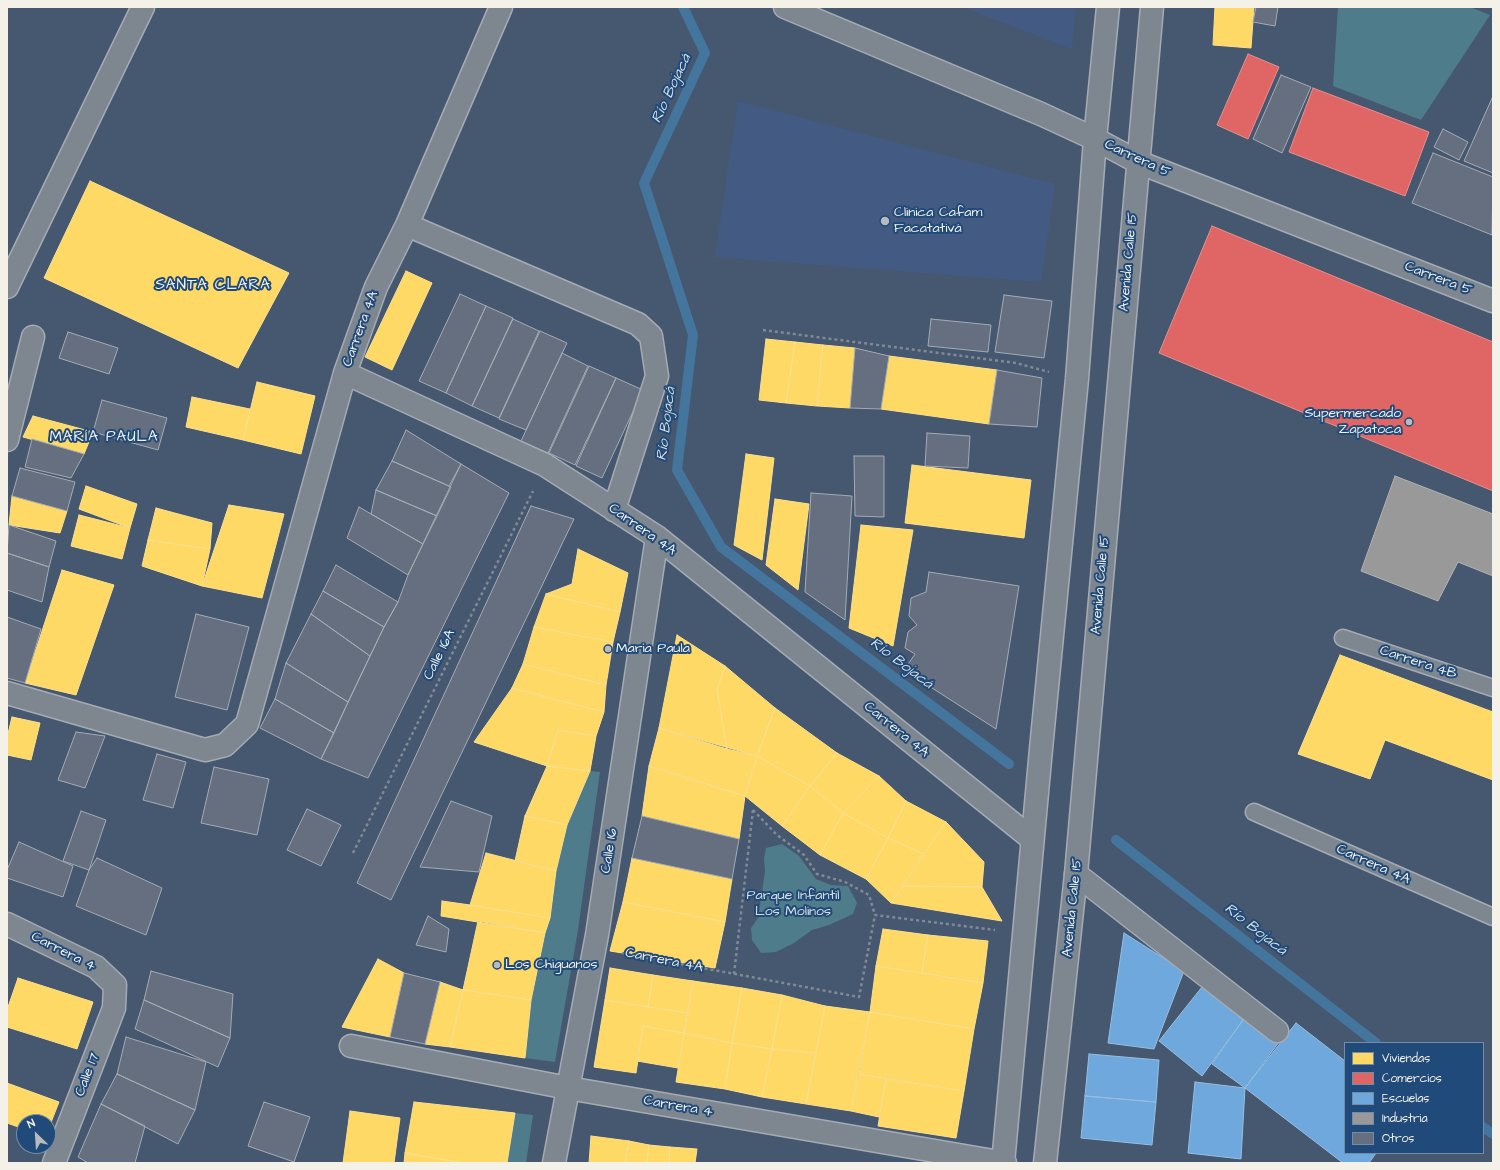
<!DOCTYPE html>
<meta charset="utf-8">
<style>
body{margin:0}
#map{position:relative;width:1500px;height:1170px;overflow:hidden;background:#465770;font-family:"Architects Daughter",sans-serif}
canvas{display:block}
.frame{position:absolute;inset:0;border:8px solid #f4f1e8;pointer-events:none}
.legend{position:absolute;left:1344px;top:1042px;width:140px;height:112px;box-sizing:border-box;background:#1f4a7a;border:1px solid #748da6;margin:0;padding:5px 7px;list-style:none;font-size:12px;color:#f4f1e8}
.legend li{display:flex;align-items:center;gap:8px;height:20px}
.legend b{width:20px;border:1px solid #748da6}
.north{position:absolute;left:16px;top:1114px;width:40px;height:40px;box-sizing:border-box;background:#1f4a7a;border:1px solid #748da6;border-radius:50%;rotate:335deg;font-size:11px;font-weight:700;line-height:16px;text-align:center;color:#f4f1e8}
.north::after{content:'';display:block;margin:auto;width:14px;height:18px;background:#b7bbbe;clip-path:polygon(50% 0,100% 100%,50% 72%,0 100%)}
</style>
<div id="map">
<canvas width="1500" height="1170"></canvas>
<div class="frame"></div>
<ul class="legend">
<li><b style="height:11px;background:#ffd966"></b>Viviendas</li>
<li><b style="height:11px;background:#e06666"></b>Comercios</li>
<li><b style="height:11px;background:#6fa8dc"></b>Escuelas</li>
<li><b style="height:11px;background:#999"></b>Industria</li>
<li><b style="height:11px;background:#666f80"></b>Otros</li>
</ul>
<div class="north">N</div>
</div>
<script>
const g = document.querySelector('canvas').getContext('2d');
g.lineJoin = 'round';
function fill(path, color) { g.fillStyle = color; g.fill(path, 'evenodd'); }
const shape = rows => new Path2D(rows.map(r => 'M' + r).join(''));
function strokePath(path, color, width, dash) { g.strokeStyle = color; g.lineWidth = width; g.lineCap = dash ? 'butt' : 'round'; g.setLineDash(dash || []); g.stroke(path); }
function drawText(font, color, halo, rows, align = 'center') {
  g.font = font + ' "Architects Daughter",sans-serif'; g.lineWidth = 4; g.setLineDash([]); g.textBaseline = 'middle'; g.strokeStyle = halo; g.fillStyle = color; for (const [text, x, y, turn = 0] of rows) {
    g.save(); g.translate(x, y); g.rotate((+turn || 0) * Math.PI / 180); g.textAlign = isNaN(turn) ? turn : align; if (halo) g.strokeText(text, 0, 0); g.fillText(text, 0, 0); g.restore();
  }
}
fill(shape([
 [962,7,1076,7,1072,49],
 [738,101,1055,184,1041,282,715,257]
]), '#435b83');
fill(shape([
 [1338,7,1470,7,1490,15,1421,120,1333,86],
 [590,771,600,772,578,930,555,1062,525,1058,531,999,556,871,567,825],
 [782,844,799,856,816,879,831,885,848,886,857,903,853,914,829,925,812,930,794,943,776,952,761,953,752,940,751,928,758,918,765,871,764,858,766,848],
 [515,1113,533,1115,526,1163,507,1163]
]), '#4f7c8a');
const homes = shape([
 [1215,7,1254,7,1251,48,1213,45,1215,7],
 [90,181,289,273,238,368,44,278,90,181],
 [406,271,432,283,392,370,365,357,406,271],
 [766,339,795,342,786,403,759,400,766,339],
 [795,342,823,345,817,406,786,403,795,342],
 [823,345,855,348,850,408,817,406,823,345],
 [889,356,997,370,989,424,881,409,889,356],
 [257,382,315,396,301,454,243,440,257,382],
 [192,397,250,409,243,440,186,427,192,397],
 [33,416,93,432,84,454,23,437,33,416],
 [746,454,774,458,762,560,734,545,746,454],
 [912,465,1031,480,1024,538,905,523,912,465],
 [86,486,137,504,130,528,79,509,86,486],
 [12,496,67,511,60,533,9,525,12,496],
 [775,499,809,504,798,590,766,565,775,499],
 [229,505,284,514,262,598,202,586,229,505],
 [156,508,212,523,210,549,148,540,156,508],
 [79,515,130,528,122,559,71,546,79,515],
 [861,525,913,530,893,646,849,628,861,525],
 [148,540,210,549,202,586,142,566,148,540],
 [578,549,628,573,620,612,546,594,572,584,578,549],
 [62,570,114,585,76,695,25,683,62,570],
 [546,594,620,612,613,642,534,627,546,594],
 [534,627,613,642,606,685,523,664,534,627],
 [677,635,725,666,717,690,727,749,659,728,677,635],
 [1340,655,1493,712,1493,780,1385,740,1370,779,1298,754,1340,655],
 [523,664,606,685,604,712,512,688,523,664],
 [725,666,775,708,757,756,727,749,717,690,725,666],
 [512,688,604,712,596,736,558,730,547,766,474,742,512,688],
 [775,708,837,753,810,786,757,756,775,708],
 [12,717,40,723,31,760,7,755,7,738,12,717],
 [659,728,757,756,745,796,649,766,659,728],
 [558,730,596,736,590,771,547,766,558,730],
 [837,753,879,776,843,813,810,786,837,753],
 [757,756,810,786,782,826,745,796,757,756],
 [547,766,590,771,567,825,525,816,547,766],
 [649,766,745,796,739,839,642,816,649,766],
 [879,776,906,801,888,838,843,813,879,776],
 [810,786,843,813,820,855,782,826,810,786],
 [906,801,946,822,924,854,888,838,906,801],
 [843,813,888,838,866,879,820,855,843,813],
 [525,816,567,825,556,871,515,861,525,816],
 [946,822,984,862,982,887,903,886,946,822],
 [888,838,924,854,891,903,866,879,888,838],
 [486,853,556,871,550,918,470,905,486,853],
 [632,858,732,879,725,922,623,902,632,858],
 [903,886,982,887,1002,921,891,903,903,886],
 [442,901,470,905,550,918,545,933,441,916,442,901],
 [623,902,725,922,715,968,610,951,623,902],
 [478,921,545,933,531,1000,463,990,478,921],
 [883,929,928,935,922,973,876,966,883,929],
 [928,935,988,941,983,983,922,973,928,935],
 [378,959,404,973,390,1037,342,1027,378,959],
 [876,966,983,983,974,1029,870,1012,876,966],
 [610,968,653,975,648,1007,605,1000,610,968],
 [653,975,693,981,688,1013,648,1007,653,975],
 [18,978,93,1002,77,1049,7,1027,7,1010,18,978],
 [693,981,742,988,732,1043,684,1033,693,981],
 [440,982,463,990,450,1047,425,1044,440,982],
 [742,988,782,995,772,1049,732,1043,742,988],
 [463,990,531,1000,525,1058,450,1047,463,990],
 [782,995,825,1006,816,1053,772,1049,782,995],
 [605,1000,688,1013,684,1033,643,1026,636,1073,594,1067,605,1000],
 [825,1006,870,1012,851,1111,806,1104,825,1006],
 [870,1012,974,1029,964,1091,859,1074,870,1012],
 [643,1026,684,1033,678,1068,637,1061,643,1026],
 [684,1033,732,1043,725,1089,676,1082,684,1033],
 [732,1043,772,1049,762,1097,725,1089,732,1043],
 [772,1049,816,1053,806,1104,762,1097,772,1049],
 [859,1074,886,1079,879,1117,851,1111,859,1074],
 [886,1079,964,1091,956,1138,878,1126,886,1079],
 [7,1083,59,1102,48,1130,48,1122,24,1122,24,1129,7,1123,7,1083],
 [414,1102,515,1113,507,1163,464,1163,405,1153,414,1102],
 [350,1111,400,1118,394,1163,343,1163,350,1111],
 [591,1136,629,1141,625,1163,589,1163,591,1136],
 [629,1141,649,1145,647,1163,625,1163,629,1141],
 [649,1145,670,1147,669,1163,647,1163,649,1145],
 [670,1147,697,1149,695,1163,669,1163,670,1147],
 [405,1153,464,1163,404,1163,405,1153]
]);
fill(homes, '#ffd966');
strokePath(homes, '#fce08d', 1);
const shops = shape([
 [1248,54,1279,67,1248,139,1217,125,1248,54],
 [1313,88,1429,132,1405,196,1289,152,1313,88],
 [1212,226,1493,342,1493,491,1159,353,1212,226]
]);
fill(shops, '#e06666');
strokePath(shops, '#e6908d', 1);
const schools = shape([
 [1124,933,1184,971,1154,1049,1108,1043,1124,933],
 [1202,987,1243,1020,1202,1076,1159,1041,1202,987],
 [1243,1020,1279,1042,1245,1088,1212,1064,1243,1020],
 [1296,1023,1345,1061,1345,1153,1376,1153,1369,1163,1343,1163,1245,1088,1296,1023],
 [1089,1054,1159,1060,1156,1102,1085,1096,1089,1054],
 [1195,1082,1245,1088,1241,1159,1188,1153,1195,1082],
 [1085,1096,1156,1102,1152,1145,1081,1138,1085,1096]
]);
fill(schools, '#6fa8dc');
strokePath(schools, '#97bee0', 1);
const industry = shape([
 [1395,476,1493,514,1493,576,1458,562,1438,601,1361,571,1395,476]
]);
fill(industry, '#999');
strokePath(industry, '#b4b3b1', 1);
strokePath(shape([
 [683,7,705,53,644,183,693,335,677,470,721,547,1009,764],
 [1116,840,1376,1043],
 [1483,1127,1493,1134]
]), '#44759d', 10);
const building = shape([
 [1256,7,1278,7,1275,26,1253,22,1256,7],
 [1281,75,1311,87,1282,153,1253,139,1281,75],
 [1493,96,1493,173,1464,161,1493,96],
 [1443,129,1468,142,1459,160,1434,147,1443,129],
 [1433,153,1493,177,1492,235,1412,203,1433,153],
 [460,294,486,306,446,393,419,381,460,294],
 [1004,295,1052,301,1044,358,995,352,1004,295],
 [486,306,513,318,472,406,446,393,486,306],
 [513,319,539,331,499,418,472,406,513,319],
 [931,319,991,325,988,352,928,346,931,319],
 [540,331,567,343,526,430,499,419,540,331],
 [68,332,118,348,109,374,59,358,68,332],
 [855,348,889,356,881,409,850,408,855,348],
 [562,353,588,366,548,453,521,441,562,353],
 [589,366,616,378,575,465,549,453,589,366],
 [997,370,1042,378,1037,427,989,424,997,370],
 [616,378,643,390,602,478,576,466,616,378],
 [102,400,167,418,158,450,93,432,102,400],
 [406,430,461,464,449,486,392,461,406,430],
 [927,433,970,436,968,468,925,466,927,433],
 [32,439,84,454,71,478,25,467,32,439],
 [854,456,884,456,884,517,855,516,854,456],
 [392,461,451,487,437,516,376,490,392,461],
 [461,464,509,493,368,778,321,759,384,627,398,602,408,575,461,464],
 [20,468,75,482,67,511,12,496,20,468],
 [376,490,437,516,423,544,371,514,376,490],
 [811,493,852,496,845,620,805,592,811,493],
 [531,506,574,519,391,900,357,883,531,506],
 [359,507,423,544,408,575,347,538,359,507],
 [9,525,56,541,49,567,7,553,9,525],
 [7,553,49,567,42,602,7,590,7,553],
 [336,565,398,602,384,627,323,591,336,565],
 [929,572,1019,586,996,729,904,670,915,654,905,648,908,632,917,625,909,616,911,598,926,592,929,572],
 [323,591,384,627,370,656,311,614,323,591],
 [196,614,249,627,227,710,175,697,196,614],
 [311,614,370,656,348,702,286,663,311,614],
 [7,617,41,629,25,683,7,678,7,617],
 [286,663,348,702,334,733,275,699,286,663],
 [275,699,334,733,321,759,260,728,275,699],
 [76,732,105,736,85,788,58,780,76,732],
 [157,754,186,762,173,808,143,800,157,754],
 [214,767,269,779,257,835,201,823,214,767],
 [451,801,492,816,479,872,420,867,451,801],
 [307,809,341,825,321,866,287,850,307,809],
 [81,811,106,820,89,870,63,861,81,811],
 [642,816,739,839,732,879,632,858,642,816],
 [19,842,73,866,63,897,7,878,7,870,19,842],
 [97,858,162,888,146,935,76,906,89,870,97,858],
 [428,916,449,929,446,952,416,945,428,916],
 [151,971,233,994,230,1038,144,1000,151,971],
 [404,973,440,982,425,1044,390,1037,404,973],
 [144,1000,230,1038,218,1067,135,1029,144,1000],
 [126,1037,206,1062,195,1110,117,1074,126,1037],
 [117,1074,195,1110,178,1144,101,1104,117,1074],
 [264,1102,310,1117,294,1162,248,1146,264,1102],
 [101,1104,145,1126,135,1163,88,1163,78,1157,101,1104]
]);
fill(building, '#666f80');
strokePath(building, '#a4abb4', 1);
const service = shape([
 [1343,638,1493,688],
 [1254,812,1493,917]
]);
const minor = shape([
 [785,7,1041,114,1095,139],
 [407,225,638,324,651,336,657,376,614,510],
 [7,287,143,7],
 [345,373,545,465,657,537,1032,839],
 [7,440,33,337],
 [7,693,205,750,225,745,247,724,345,373,376,287,407,225,501,7],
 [1076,874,1277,1031],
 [7,924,96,967,115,985,114,1008,54,1163],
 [351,1046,568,1088,1005,1163],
 [554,1163,597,935,657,537]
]);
const secondary = shape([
 [1095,139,1138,162,1493,301],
 [1003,1163,1041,749,1077,379,1095,139,1108,7],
 [1045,1163,1076,874,1152,7]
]);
strokePath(service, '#a4abb4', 19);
strokePath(minor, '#a4abb4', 25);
strokePath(secondary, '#a4abb4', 25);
strokePath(shape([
 [763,330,1016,363,1049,372],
 [753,810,777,835,804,855,817,874,845,882,869,895,875,915],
 [353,853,533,491],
 [622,953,859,997,875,915,995,930],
 [734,974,753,810]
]), '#818a94', 2.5, [3, 3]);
strokePath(service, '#7e878f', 16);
strokePath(minor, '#7e878f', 22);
strokePath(secondary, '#7e878f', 22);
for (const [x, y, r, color] of [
 [885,221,5,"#b7bbbe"],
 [1409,422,4,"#b7bbbe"],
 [608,649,4,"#b7bbbe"],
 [497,965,4,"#b7bbbe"]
]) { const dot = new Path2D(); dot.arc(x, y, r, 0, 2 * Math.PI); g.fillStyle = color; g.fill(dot); strokePath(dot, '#1f4a7a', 1.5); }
drawText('14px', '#f4f1e8', '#1f4a7a', [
 ["Carrera 5",1137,159,25],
 ["Avenida Calle 15",1129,262,-85],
 ["Carrera 5",1438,279,21],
 ["Carrera 4A",361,329,-70],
 ["Carrera 4A",642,530,35],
 ["Avenida Calle 15",1101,585,-85],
 ["Calle 16A",440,655,-64],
 ["Carrera 4B",1418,663,18],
 ["Carrera 4A",896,730,39],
 ["Calle 16",610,851,-81],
 ["Carrera 4A",1373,865,24],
 ["Avenida Calle 15",1073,908,-84],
 ["Carrera 4",63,952,27],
 ["Carrera 4A",664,961,11],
 ["Calle 17",88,1075,-69],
 ["Carrera 4",678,1107,10]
]);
drawText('14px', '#f4f1e8', '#1f4a7a', [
 ["Clinica Cafam",894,213],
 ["Facatativá",894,229],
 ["Supermercado",1401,414,"right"],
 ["Zapatoca",1401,430,"right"],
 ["Maria Paula",616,649],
 ["Los Chiguanos",505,965]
], 'left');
drawText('14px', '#dbe0da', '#1f4a7a', [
 ["Parque Infantil",793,896],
 ["Los Molinos",793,912]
]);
drawText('italic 15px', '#dadfdd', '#1f4a7a', [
 ["Río Bojacá",672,89,-65],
 ["Río Bojacá",667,424,-83],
 ["Río Bojacá",901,664,37],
 ["Río Bojacá",1255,930,38]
]);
g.letterSpacing = '1px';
drawText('15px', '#f4f1e8', '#1f4a7a', [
 ["SANTA CLARA",213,286],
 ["MARÍA PAULA",104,438]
]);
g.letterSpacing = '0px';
</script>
